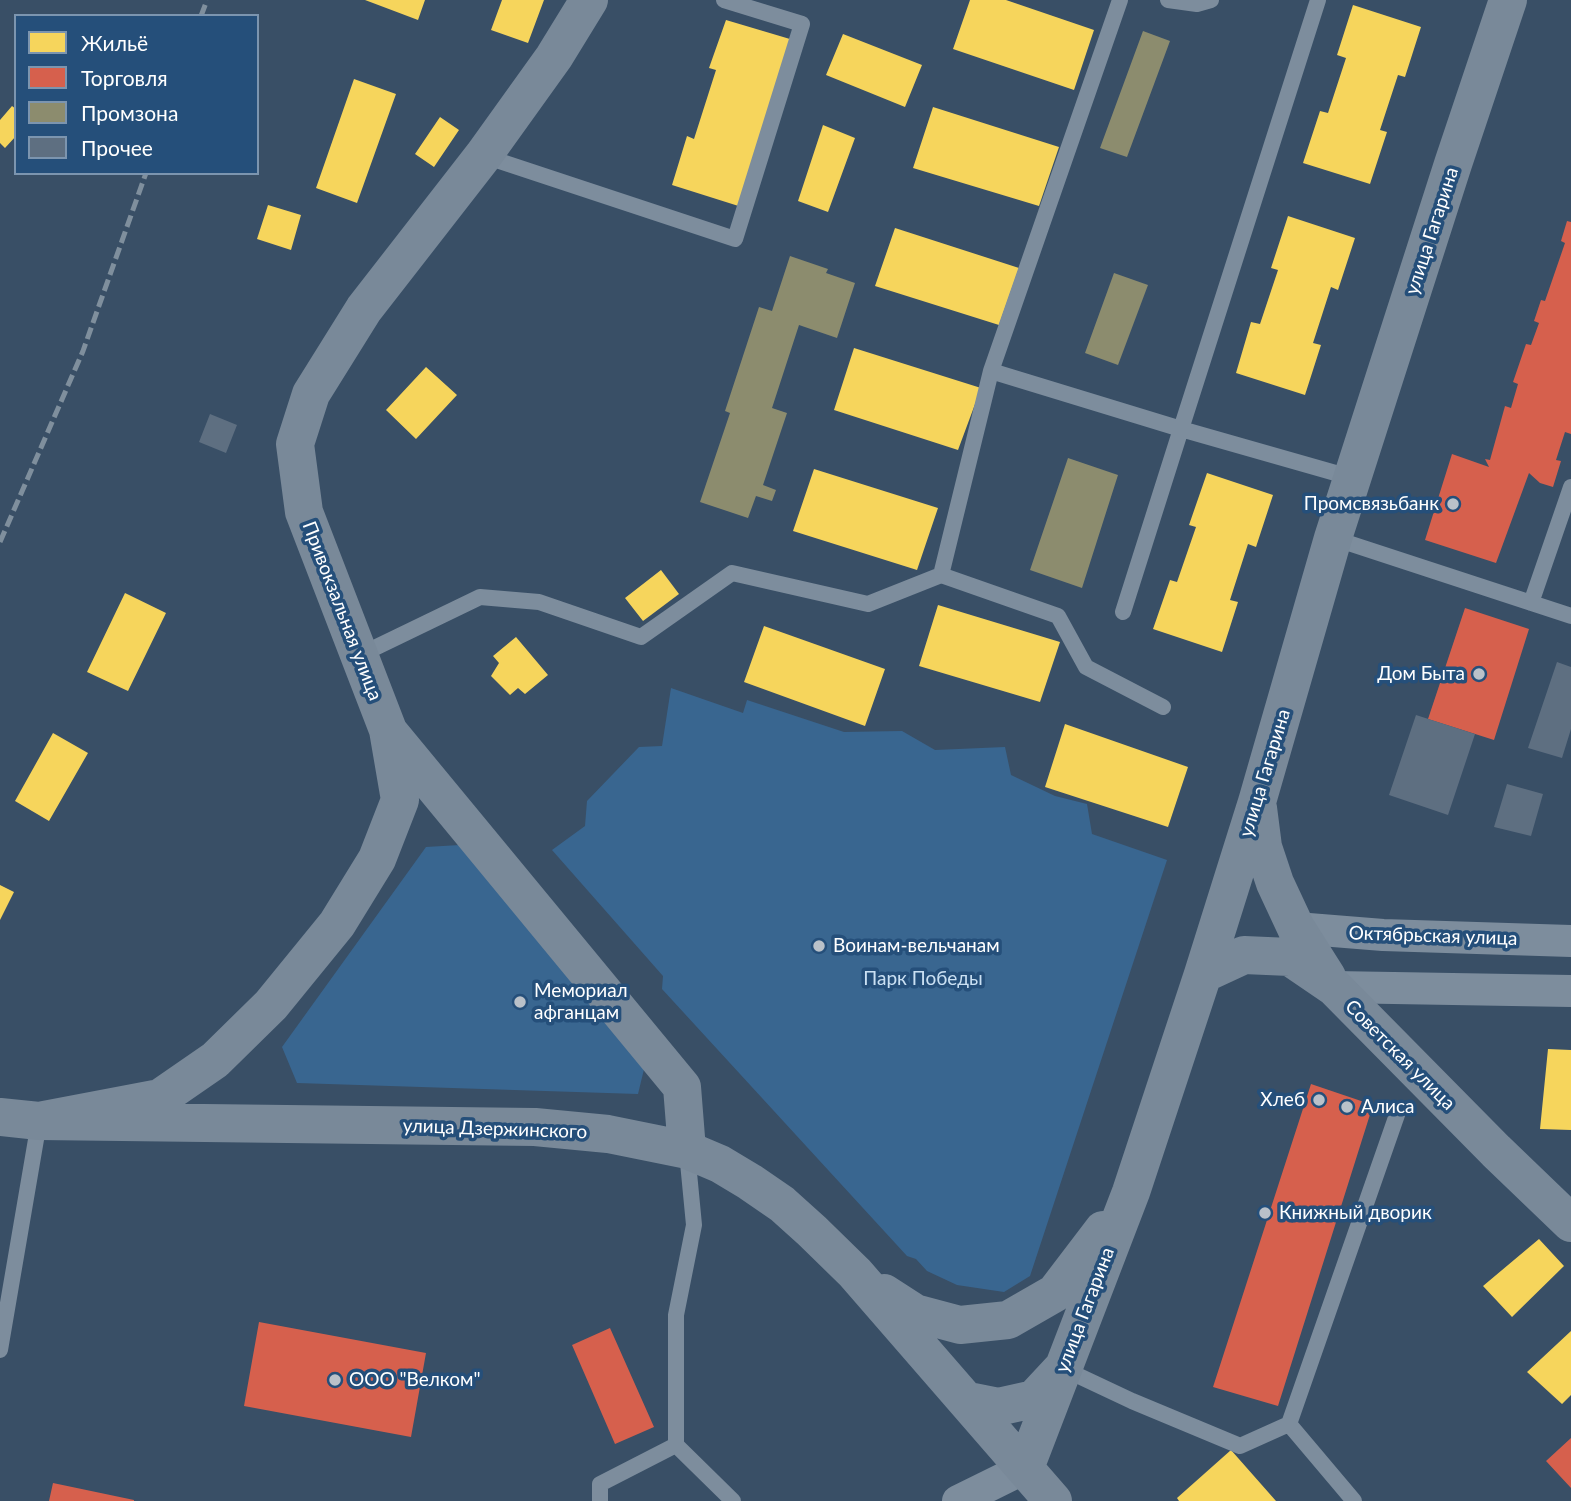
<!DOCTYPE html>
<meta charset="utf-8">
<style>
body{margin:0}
#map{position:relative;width:1571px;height:1501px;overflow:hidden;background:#394f66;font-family:Lato,sans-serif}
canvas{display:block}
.legend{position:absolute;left:14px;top:14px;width:245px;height:161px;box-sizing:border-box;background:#254f7a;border:2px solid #7c95af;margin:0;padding:9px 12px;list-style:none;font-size:21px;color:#fff}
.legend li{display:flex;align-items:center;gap:14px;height:35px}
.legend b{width:35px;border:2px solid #7c95af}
</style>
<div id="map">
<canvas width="1571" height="1501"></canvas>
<ul class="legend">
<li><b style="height:19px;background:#f6d55c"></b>Жильё</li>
<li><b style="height:19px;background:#d6604d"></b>Торговля</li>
<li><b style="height:19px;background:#8c8c6e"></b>Промзона</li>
<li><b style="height:19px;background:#5e6f81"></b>Прочее</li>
</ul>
</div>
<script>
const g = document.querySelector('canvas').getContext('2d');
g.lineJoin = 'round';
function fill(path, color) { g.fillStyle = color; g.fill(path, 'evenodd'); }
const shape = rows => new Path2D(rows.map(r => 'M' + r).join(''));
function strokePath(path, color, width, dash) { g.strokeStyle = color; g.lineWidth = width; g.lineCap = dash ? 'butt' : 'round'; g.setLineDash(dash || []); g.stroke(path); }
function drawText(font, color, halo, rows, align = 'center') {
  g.font = font + ' Lato,sans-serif'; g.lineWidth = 7; g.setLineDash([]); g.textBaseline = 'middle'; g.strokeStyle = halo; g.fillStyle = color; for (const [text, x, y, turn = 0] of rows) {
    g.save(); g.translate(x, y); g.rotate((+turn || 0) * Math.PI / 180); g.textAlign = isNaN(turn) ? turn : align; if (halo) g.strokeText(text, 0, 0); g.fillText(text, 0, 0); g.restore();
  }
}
fill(shape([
 [671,688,743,713,747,700,844,732,902,731,935,750,1005,747,1011,775,1055,796,1087,804,1092,834,1167,860,1030,1276,1004,1292,957,1285,927,1271,916,1259,907,1256,662,989,663,976,552,850,585,826,587,801,639,747,662,746],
 [460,845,646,1061,638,1094,297,1083,282,1047,426,847]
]), '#396690');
fill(shape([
 [365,0,425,0,418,20],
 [502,0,544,0,528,43,491,30],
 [970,0,1006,0,1094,30,1074,90,953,49],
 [1353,5,1421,27,1405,77,1398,75,1380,130,1387,132,1370,184,1303,163,1320,111,1328,113,1346,58,1337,55],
 [726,20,800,42,748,209,672,185,687,136,694,139,716,70,709,68],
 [843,34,922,65,905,107,826,75],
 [354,79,396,94,357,203,316,188],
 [12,106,16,109,16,136,5,148,0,143,0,120],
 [933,107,1059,147,1039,206,913,168],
 [440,117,459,130,434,167,415,154],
 [823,125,855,138,828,212,798,201],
 [268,205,301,215,291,250,257,239],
 [1288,216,1355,238,1338,290,1331,287,1313,343,1321,345,1305,395,1236,373,1251,322,1260,324,1278,270,1271,268],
 [895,228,1019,268,999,325,875,286],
 [854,348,981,388,958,450,834,410],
 [426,367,457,395,416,439,386,410],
 [814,469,938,508,917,570,793,531],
 [1207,473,1273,495,1256,547,1248,544,1230,600,1238,602,1222,652,1153,629,1170,580,1177,582,1196,527,1189,525],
 [661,570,679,594,643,621,625,598],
 [125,593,166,613,128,691,87,672],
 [938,605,1060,642,1040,702,919,666],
 [764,626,885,669,865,726,744,682],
 [516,637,548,675,525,694,518,688,510,695,491,676,499,663,493,656],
 [1065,724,1188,767,1168,827,1045,787],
 [53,733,88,753,49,821,15,801],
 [0,885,14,892,0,920],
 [1548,1049,1571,1050,1571,1130,1540,1129],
 [1539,1239,1564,1266,1512,1317,1483,1286],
 [1571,1331,1571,1395,1562,1404,1527,1372],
 [1231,1450,1276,1501,1179,1501,1177,1498]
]), '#f6d55c');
fill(shape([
 [1567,221,1571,222,1571,434,1565,432,1556,460,1561,461,1553,487,1540,483,1529,473,1496,563,1425,540,1452,454,1489,467,1485,459,1490,460,1505,406,1511,408,1518,384,1513,382,1526,344,1531,345,1539,323,1534,321,1541,300,1545,301,1565,243,1561,241],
 [1465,608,1529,629,1494,740,1428,719],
 [1311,1084,1373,1105,1278,1406,1213,1387],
 [259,1322,426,1353,411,1437,244,1406],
 [610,1328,654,1427,615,1444,572,1345],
 [1571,1438,1571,1488,1546,1461],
 [53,1483,134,1500,134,1501,49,1501]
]), '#d6604d');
fill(shape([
 [1143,31,1170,41,1127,157,1100,148],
 [790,256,828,269,826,273,855,283,837,338,799,325,772,408,787,413,763,485,776,490,772,501,756,496,748,518,700,502,730,413,725,411,759,307,772,311],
 [1114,273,1148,285,1118,365,1085,353],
 [1068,458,1118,475,1082,588,1030,570]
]), '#8c8c6e');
fill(shape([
 [210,414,237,425,226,453,199,442],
 [1557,662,1571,667,1571,729,1562,758,1528,748],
 [1416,715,1475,734,1448,815,1389,795],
 [1507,784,1543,794,1531,836,1494,827]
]), '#5e6f81');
strokePath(shape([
 [1168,0,1197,4,1211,0],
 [484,156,735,239,802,24,724,0],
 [991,371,1120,0],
 [1333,538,1571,616],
 [1531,603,1571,487],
 [1123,612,1181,429,1353,478],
 [360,655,480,597,539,602,641,637,732,573,868,604,941,575],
 [1163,707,1086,667,1058,616,941,575,991,371,1181,429,1318,0],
 [0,1350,39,1122],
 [1064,1369,1132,1401,1240,1446,1289,1424],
 [676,1445,733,1501],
 [600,1501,600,1484,676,1445,676,1315,694,1225,687,1152],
 [1354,1501,1289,1424,1399,1109]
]), '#7d8d9d', 16);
strokePath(shape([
 [1296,928,1383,935,1571,941],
 [1334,987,1571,991],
 [958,1501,1025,1468]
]), '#7d8d9d', 32);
strokePath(shape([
 [389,732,682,1087,687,1150],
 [1258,808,1263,847,1275,883,1296,928,1327,977],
 [1203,974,1244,955,1290,957,1334,987,1496,1151,1571,1223],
 [0,1117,39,1121,535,1127,608,1134,687,1150,720,1164,750,1182,782,1204,812,1231,855,1273,1053,1501],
 [39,1121,160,1098,215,1060,271,1005,337,924,377,859,400,800,388,730,304,512,295,444,311,394,364,309,483,156,554,57,589,0],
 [884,1293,915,1313,960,1325,1008,1320,1055,1293,1103,1230],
 [968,1401,998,1407,1034,1399,1061,1370],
 [1025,1468,1131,1192,1203,974,1257,802,1333,538,1453,164,1508,0]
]), '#798999', 38);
strokePath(shape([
 [201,16,207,0],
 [0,542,83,351,146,173]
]), '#7f8f9d', 5, [12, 5]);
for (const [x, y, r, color] of [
 [1453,504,7,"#bac1c9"],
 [1479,674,7,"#bac1c9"],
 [819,946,7,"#bac1c9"],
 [520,1002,7,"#bac1c9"],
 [1319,1100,7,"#bac1c9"],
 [1347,1107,7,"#bac1c9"],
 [1265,1213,7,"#bac1c9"],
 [335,1380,7,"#bac1c9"]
]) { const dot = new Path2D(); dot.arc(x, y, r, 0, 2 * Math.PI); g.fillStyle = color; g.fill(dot); strokePath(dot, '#254f7a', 2.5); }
drawText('19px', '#fff', '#254f7a', [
 ["улица Гагарина",1432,231,-72],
 ["Привокзальная улица",342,611,69],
 ["улица Гагарина",1265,773,-73],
 ["Октябрьская улица",1433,936,2],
 ["Советская улица",1400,1055,45],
 ["улица Дзержинского",495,1129,2],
 ["улица Гагарина",1085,1310,-69]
]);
drawText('19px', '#fff', '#254f7a', [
 ["Промсвязьбанк",1439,504,"right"],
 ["Дом Быта",1465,674,"right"],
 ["Воинам-вельчанам",833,946],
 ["Мемориал",534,991],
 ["афганцам",534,1013],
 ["Хлеб",1305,1100,"right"],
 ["Алиса",1361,1107],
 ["Книжный дворик",1279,1213],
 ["ООО \"Велком\"",349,1380]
], 'left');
drawText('19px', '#cae0f3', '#254f7a', [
 ["Парк Победы",923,979]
]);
</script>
